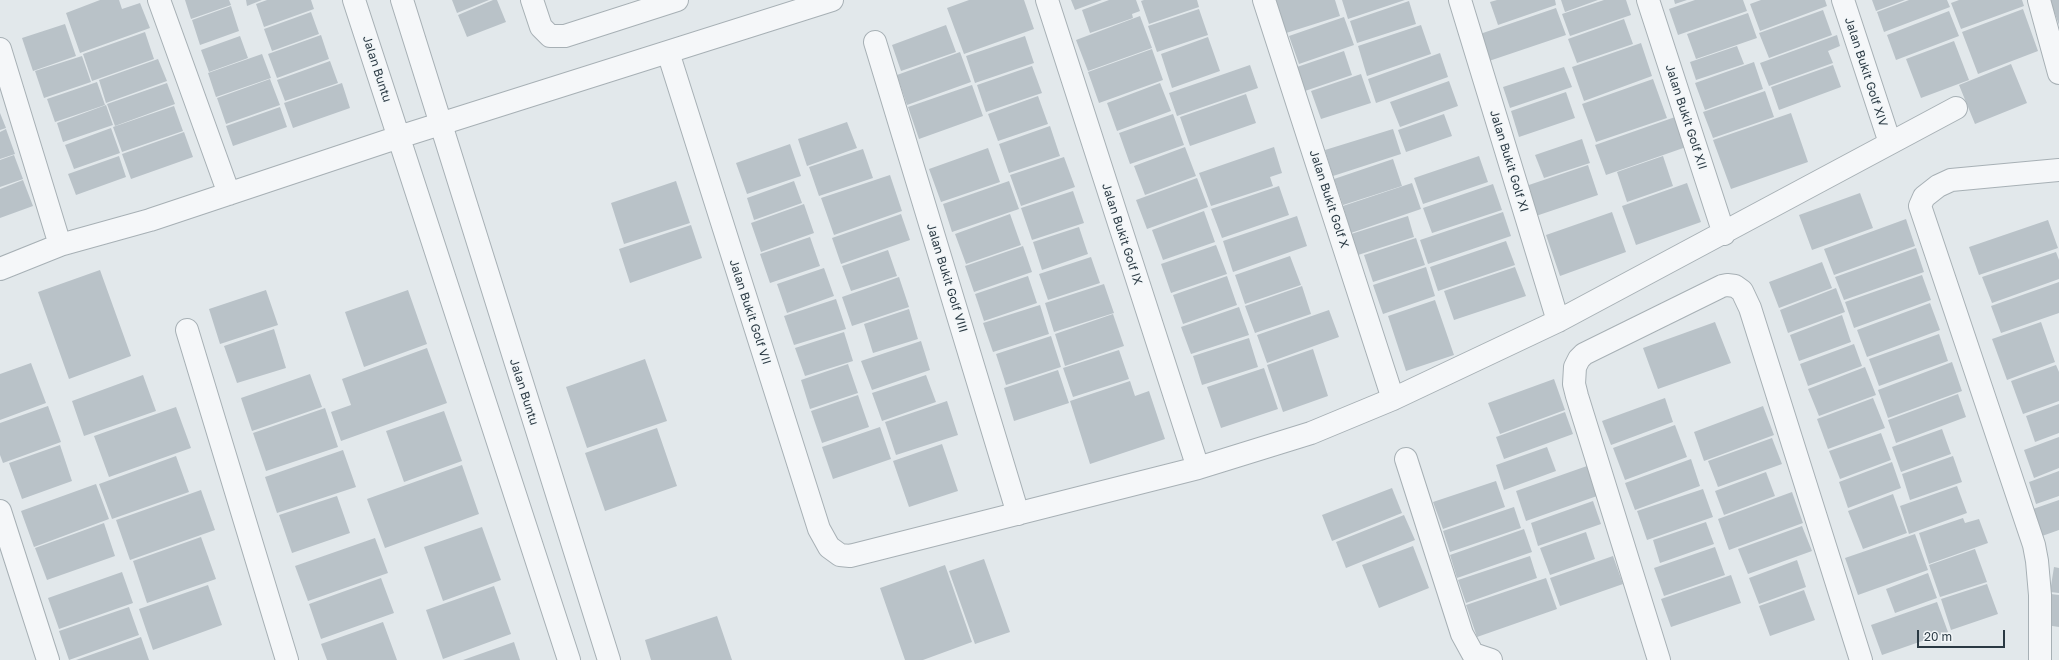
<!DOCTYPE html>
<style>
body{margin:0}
#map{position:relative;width:2059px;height:660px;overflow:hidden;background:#e2e8eb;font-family:"Golos Text",sans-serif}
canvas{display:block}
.scale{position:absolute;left:1917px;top:630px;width:88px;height:18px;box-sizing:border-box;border:2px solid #2a3943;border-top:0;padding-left:5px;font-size:12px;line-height:14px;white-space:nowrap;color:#2a3943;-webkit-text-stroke:3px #f2f6f8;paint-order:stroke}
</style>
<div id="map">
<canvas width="2059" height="660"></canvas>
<div class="scale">20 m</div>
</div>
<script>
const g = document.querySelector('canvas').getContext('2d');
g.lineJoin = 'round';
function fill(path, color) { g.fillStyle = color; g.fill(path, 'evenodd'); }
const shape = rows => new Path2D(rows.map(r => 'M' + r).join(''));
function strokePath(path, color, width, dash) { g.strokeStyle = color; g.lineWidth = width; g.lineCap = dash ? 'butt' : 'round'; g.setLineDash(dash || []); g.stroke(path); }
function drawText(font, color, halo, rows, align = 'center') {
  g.font = font + ' "Golos Text",sans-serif'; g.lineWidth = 3; g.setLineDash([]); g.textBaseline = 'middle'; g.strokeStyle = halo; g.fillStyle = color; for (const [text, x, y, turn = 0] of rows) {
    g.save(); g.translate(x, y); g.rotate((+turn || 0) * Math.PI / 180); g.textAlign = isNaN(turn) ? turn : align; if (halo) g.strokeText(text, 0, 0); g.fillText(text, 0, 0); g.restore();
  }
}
fill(shape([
 [100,0,119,0,122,9,140,3,150,28,80,53,66,13],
 [185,0,229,0,231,5,191,19],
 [246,0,262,0,247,6],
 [267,0,311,0,314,9,264,27,256,4],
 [452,0,489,0,457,13],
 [493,0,497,0,506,22,467,37,458,15],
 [969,0,1024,0,1034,29,964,54,947,8],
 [1071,0,1102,0,1075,10],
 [1109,0,1136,0,1140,11,1132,14,1133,18,1090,33,1082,10],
 [1144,0,1197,0,1199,7,1149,24,1141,1],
 [1272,0,1335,0,1340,16,1283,34],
 [1342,0,1405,0,1348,19],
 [1497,0,1555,0,1556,5,1498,25,1490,2],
 [1561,0,1598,0,1565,12],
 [1604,0,1626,0,1631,15,1570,36,1562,14],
 [1674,0,1687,0,1675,4],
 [1695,0,1743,0,1747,11,1678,35,1669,9],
 [1761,0,1825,0,1827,6,1760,31,1750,4],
 [1872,0,1905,0,1876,11],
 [1909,0,1947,0,1950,7,1884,32,1877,12],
 [1959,0,2022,0,2024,6,1961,29,1951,3],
 [2050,0,2059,0,2059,25],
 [1409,1,1416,24,1357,43,1350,21],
 [231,6,239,31,200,45,192,20],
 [1556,8,1566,35,1489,61,1480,34],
 [1199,9,1208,35,1157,52,1148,26],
 [2023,9,2038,51,1978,74,1962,32],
 [1823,10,1832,35,1769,58,1759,33],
 [1949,11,1959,36,1896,60,1887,35],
 [311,12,319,34,272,51,264,29],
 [1748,13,1757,38,1696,59,1687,34],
 [1140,16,1152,48,1088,71,1076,40],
 [1344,17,1354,45,1299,64,1289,36],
 [1624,19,1633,44,1577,63,1568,39],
 [65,24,76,56,33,71,22,38],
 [946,25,956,52,901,71,892,45],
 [1421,25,1431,54,1367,76,1358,46],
 [145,32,154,59,92,81,83,54],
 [321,35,329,59,277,78,268,54],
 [1837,35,1840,46,1828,51,1833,63,1769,86,1760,63],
 [240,36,248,58,209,72,201,50],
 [1025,36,1034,63,975,83,966,56],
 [1208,37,1220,71,1172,88,1161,54],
 [1954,41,1969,80,1921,98,1906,59],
 [1641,43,1652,76,1584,101,1572,67],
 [1737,46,1744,64,1696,80,1690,62],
 [1152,49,1163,80,1099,103,1088,72],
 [1344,51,1352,75,1302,92,1294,68],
 [960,52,971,82,907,105,897,75],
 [1440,53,1448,77,1376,103,1368,79],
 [262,54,271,78,216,97,208,73],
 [82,56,91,82,44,98,35,71],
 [158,59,167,81,106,103,99,80],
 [330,61,338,83,285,101,277,80],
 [1754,62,1763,89,1705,110,1695,83],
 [2011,64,2027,103,1975,124,1959,85],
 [1250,65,1258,88,1177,116,1169,93],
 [1833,65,1841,87,1779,110,1771,87],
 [1032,66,1042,93,986,112,977,85],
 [1564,67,1572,87,1510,108,1503,87],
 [1361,74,1371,103,1321,119,1311,91],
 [270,79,280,105,226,124,217,98],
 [1653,79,1667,118,1596,142,1582,104],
 [1449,81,1458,106,1400,127,1390,102],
 [97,82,105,105,55,122,47,99],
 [167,83,175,104,115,126,107,104],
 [342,83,350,108,293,128,284,103],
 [1160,83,1171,111,1117,131,1107,103],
 [972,85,983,116,919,139,908,107],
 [1765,91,1774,117,1713,138,1703,112],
 [1566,92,1575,118,1519,137,1511,111],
 [1246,94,1256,123,1190,146,1180,117],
 [1038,96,1048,124,998,141,988,114],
 [106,105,113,125,63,142,57,123],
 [174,106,183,131,122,152,113,127],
 [280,107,287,127,233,146,226,126],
 [0,113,6,128,0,130],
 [1791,113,1808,162,1731,189,1713,140],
 [1173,114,1184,145,1130,164,1119,133],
 [1444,114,1452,136,1406,152,1398,130],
 [1678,116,1689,146,1606,175,1595,145],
 [847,122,857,148,807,166,798,139],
 [1050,126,1060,156,1009,173,999,144],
 [111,128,120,153,74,169,65,145],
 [6,129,15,154,0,159,0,132],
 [1393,129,1401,154,1333,176,1325,150],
 [184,132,193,157,131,179,122,154],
 [1582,139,1590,163,1544,178,1535,155],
 [790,144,801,176,747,194,736,163],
 [1185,147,1196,176,1145,195,1134,166],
 [1274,147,1282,173,1270,177,1273,186,1211,206,1199,173],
 [988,148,1000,182,941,202,929,169],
 [863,149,873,178,819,196,809,167],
 [14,155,23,179,0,187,0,160],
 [119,156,126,177,76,195,68,174],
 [1479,156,1488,182,1423,204,1414,178],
 [1663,156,1673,186,1627,202,1617,172],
 [1064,157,1075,187,1021,206,1010,175],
 [1393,159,1402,186,1343,205,1334,179],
 [1588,165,1598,195,1530,218,1520,188],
 [890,175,902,211,834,235,821,198],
 [1197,178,1208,207,1147,229,1136,200],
 [23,180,33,206,0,218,0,189],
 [676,181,690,223,624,244,611,203],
 [794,181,802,203,754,220,747,198],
 [1009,181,1019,209,952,232,943,204],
 [1412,183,1421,209,1351,233,1343,206],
 [1687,183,1701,222,1636,245,1622,206],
 [1493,184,1502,210,1432,233,1423,208],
 [1279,186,1289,215,1222,238,1211,209],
 [1073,191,1084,223,1032,240,1021,208],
 [1860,193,1873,228,1812,250,1799,215],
 [804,204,814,233,761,252,751,223],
 [1204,211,1215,242,1163,260,1152,230],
 [1503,212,1511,236,1428,264,1420,240],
 [1612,212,1626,252,1560,276,1546,235],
 [901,214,910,240,841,264,832,238],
 [1010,214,1021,245,966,264,955,234],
 [1297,216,1307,246,1233,272,1223,241],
 [1408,216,1414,237,1358,255,1351,234],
 [1906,219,1915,246,1834,275,1824,249],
 [2048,220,2058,248,1979,275,1969,247],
 [691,225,702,258,630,283,619,249],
 [1079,227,1088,254,1042,270,1033,242],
 [810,237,820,266,770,283,760,254],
 [1416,238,1425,265,1373,282,1364,255],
 [1506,241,1515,265,1438,291,1430,267],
 [1216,245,1227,274,1171,293,1161,264],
 [1023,246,1032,272,974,292,965,266],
 [1916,248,1924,272,1844,300,1835,277],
 [888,250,897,276,851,291,842,266],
 [2056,252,2059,260,2059,279,1992,303,1982,277],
 [1290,256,1301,285,1245,304,1235,275],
 [1091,257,1100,283,1048,300,1039,274],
 [1822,262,1832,288,1779,308,1769,282],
 [1426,267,1435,296,1383,314,1373,285],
 [1515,267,1526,296,1454,320,1444,291],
 [824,268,834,296,787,313,777,284],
 [100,270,131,356,69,379,38,292],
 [1922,275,1931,300,1854,328,1845,302],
 [1028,276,1037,303,984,321,975,294],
 [1227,276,1237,305,1183,324,1173,295],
 [899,277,909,307,852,326,842,297],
 [2059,282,2059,313,2001,333,1991,306],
 [1104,284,1114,313,1054,332,1045,303],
 [1302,286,1311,314,1255,333,1245,306],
 [1836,288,1845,312,1788,333,1780,310],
 [266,290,278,325,220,344,209,309],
 [408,290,427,344,364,367,345,312],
 [836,299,846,329,794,345,784,316],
 [1435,300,1454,355,1406,371,1388,316],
 [1930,303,1940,330,1867,357,1857,330],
 [1040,305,1049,334,993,352,983,323],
 [1239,307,1249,335,1191,354,1181,327],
 [909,309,918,339,873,353,864,324],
 [1329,310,1339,337,1267,363,1257,335],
 [1113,314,1124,346,1065,366,1055,334],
 [1842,315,1851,342,1799,361,1790,335],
 [1715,322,1731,363,1658,389,1643,348],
 [2041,322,2055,362,2007,380,1992,339],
 [274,329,286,368,237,383,224,346],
 [844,332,853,361,805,376,795,348],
 [1939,334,1948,361,1879,386,1869,359],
 [1051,336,1061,367,1006,385,996,354],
 [1249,338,1258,367,1202,385,1193,356],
 [921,341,930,370,872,390,861,361],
 [1854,344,1862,366,1808,386,1800,364],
 [427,348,447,403,341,441,331,412,351,405,342,379],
 [1313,349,1328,396,1283,412,1267,365],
 [1119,350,1129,379,1073,397,1063,368],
 [645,359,667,421,587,448,566,387],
 [1952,362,1962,391,1888,418,1878,390],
 [31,363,46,403,0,420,0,374],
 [848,364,858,393,810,409,801,380],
 [2056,365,2059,372,2059,401,2023,414,2011,381],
 [1865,367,1876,395,1819,416,1808,389],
 [1264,368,1278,409,1221,428,1207,387],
 [1058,370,1069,403,1014,421,1004,388],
 [310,374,322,407,252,431,241,398],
 [143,375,156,411,84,436,72,401],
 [926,375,936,402,882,421,872,393],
 [1554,379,1565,410,1500,434,1488,403],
 [1130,381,1135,396,1149,391,1165,439,1090,464,1070,401],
 [1958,394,1966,417,1896,443,1888,420],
 [858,395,869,427,822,443,811,411],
 [1665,398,1673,422,1611,445,1602,421],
 [1873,398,1885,428,1828,449,1817,419],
 [947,401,958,435,896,455,885,422],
 [2059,404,2059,433,2035,442,2026,416],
 [48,406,61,442,3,463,0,455,0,423],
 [1763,406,1774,435,1704,461,1694,432],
 [176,407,191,448,109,477,94,436],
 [325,408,338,447,266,471,253,433],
 [444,411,462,461,404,482,386,431],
 [1565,412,1573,434,1504,459,1496,437],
 [1675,425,1687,457,1625,480,1613,448],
 [880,427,891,459,833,479,822,447],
 [657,428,677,486,605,511,585,453],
 [1942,429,1951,454,1901,472,1892,447],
 [1881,433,1891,460,1840,479,1829,451],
 [2059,437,2059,468,2034,478,2024,450],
 [1772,438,1782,464,1718,487,1708,461],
 [942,444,958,491,909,507,893,461],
 [60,445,72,481,22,499,9,463],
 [1547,447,1556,471,1504,490,1496,465],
 [343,450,356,487,277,513,265,477],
 [176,456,189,492,112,519,99,484],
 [1953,456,1962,482,1910,500,1902,474],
 [1691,459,1700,486,1635,510,1625,483],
 [1892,462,1901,488,1848,508,1839,482],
 [462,465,479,514,385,548,367,499],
 [1587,466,1597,496,1526,521,1516,491],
 [2059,471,2059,496,2036,504,2029,482],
 [1766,472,1775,496,1724,515,1715,491],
 [1496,481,1505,507,1443,529,1433,502],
 [96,484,109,519,34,547,21,511],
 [1957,486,1967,513,1909,534,1900,506],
 [1392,488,1402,513,1332,541,1322,515],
 [1703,489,1713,517,1647,540,1637,511],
 [201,490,215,530,130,560,116,520],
 [1792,492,1803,523,1729,550,1718,519],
 [1893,494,1907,533,1863,549,1848,511],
 [337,496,350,533,292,553,279,515],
 [2059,500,2059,530,2042,536,2033,509],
 [1593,501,1601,524,1538,546,1531,523],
 [1514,507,1521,528,1450,552,1443,531],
 [1404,515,1415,540,1346,568,1336,542],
 [1963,518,1965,523,1979,519,1988,543,1929,564,1919,533],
 [1706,522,1714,544,1660,563,1653,540],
 [104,523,115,556,47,580,35,548],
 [1802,526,1812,551,1748,574,1738,549],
 [482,527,501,580,443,601,424,547],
 [1524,529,1532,552,1457,578,1450,555],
 [1586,532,1595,559,1550,575,1540,548],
 [1915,534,1928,570,1858,595,1845,558],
 [201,537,216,579,147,603,133,561],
 [375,538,388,573,308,601,295,566],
 [1413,546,1429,588,1379,608,1362,565],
 [1715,547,1725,575,1664,596,1654,568],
 [1975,549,1987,582,1940,597,1929,565],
 [1530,556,1537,578,1466,603,1458,580],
 [1613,556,1623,584,1560,606,1550,578],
 [984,559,1010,632,975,644,949,571],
 [1797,560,1806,587,1759,604,1749,578],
 [945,565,972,642,923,660,905,660,880,588],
 [2054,567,2059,568,2059,593,2050,592],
 [122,572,133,603,59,629,48,598],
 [1928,573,1937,598,1895,613,1886,589],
 [1731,575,1741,603,1671,627,1661,599],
 [381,578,394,613,321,639,309,604],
 [1546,578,1557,609,1477,637,1466,605],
 [1987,584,1998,614,1951,630,1941,599],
 [208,585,222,625,153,650,139,609],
 [494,586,511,634,443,659,426,610],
 [1804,590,1815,620,1770,636,1759,606],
 [2051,594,2059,595,2059,627,2046,625],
 [1937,602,1948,632,1882,655,1871,625],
 [129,607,139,635,69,660,59,631],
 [717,616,732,660,651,660,645,640],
 [383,622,397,660,327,660,321,644],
 [141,637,149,660,76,660],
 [514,642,520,660,463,660]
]), '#b9c2c8');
const minor = shape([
 [159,0,229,194],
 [354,0,569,660],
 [402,0,609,660],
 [532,0,541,27,550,36,565,36,677,0],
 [1047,0,1198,468],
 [1264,0,1393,399],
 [1460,0,1558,321],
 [1648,0,1724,234],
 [1843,0,1890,143],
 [2039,0,2059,73],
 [875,42,1018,514],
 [0,49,60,245],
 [668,52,819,529,829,547,840,555,850,556,1198,468,1311,433,1393,399,1558,321,1956,108],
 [0,269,60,245,150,220,399,137,832,0],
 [187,330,287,660],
 [1406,459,1462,634,1473,654,1491,660],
 [0,511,48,660],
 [1659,660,1577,396,1574,384,1575,367,1579,359,1584,354,1722,286,1727,285,1735,286,1742,291,1750,308,1861,660],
 [2040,660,2040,595,2037,561,2034,545,1920,206,1924,197,1938,186,1951,180,2059,170]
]);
strokePath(minor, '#a7b0b5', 24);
strokePath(minor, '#f5f7f9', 22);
drawText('12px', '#2a3943', '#f2f6f8', [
 ["Jalan Buntu",377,69,72],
 ["Jalan Bukit Golf XIV",1866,72,72],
 ["Jalan Bukit Golf XII",1686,117,72],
 ["Jalan Bukit Golf XI",1509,161,73],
 ["Jalan Bukit Golf X",1329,199,72],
 ["Jalan Bukit Golf IX",1122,234,72],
 ["Jalan Bukit Golf VIII",947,278,73],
 ["Jalan Bukit Golf VII",750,312,72],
 ["Jalan Buntu",524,392,72]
]);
</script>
